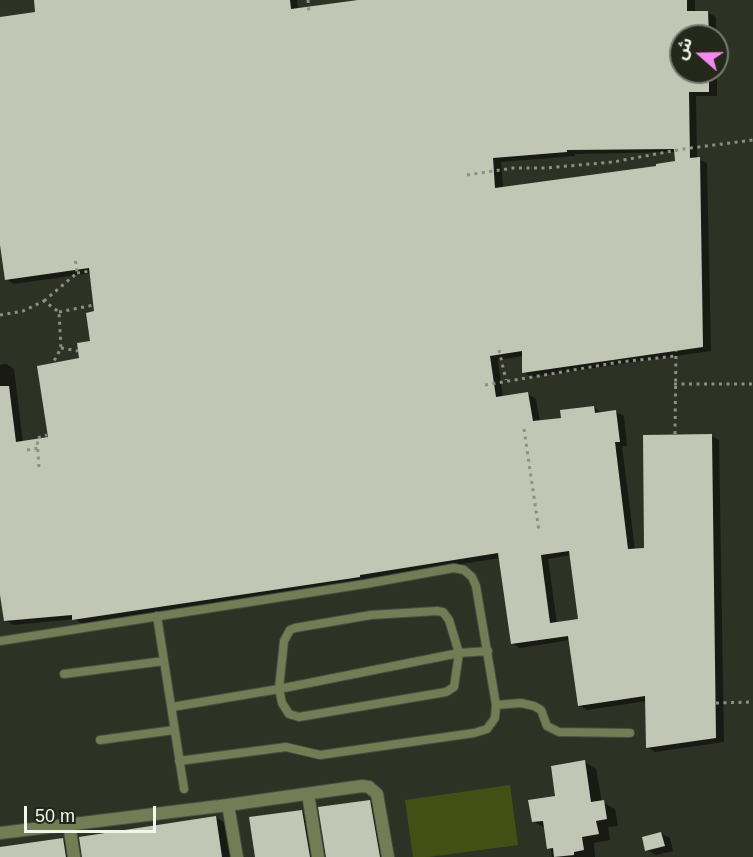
<!DOCTYPE html>
<meta charset="utf-8">
<style>
body{margin:0}
#map{position:relative;width:753px;height:857px;overflow:hidden;background:#2e3224;font-family:Arial,"Noto Sans Arabic",sans-serif}
canvas{display:block}
.north{position:absolute;left:669px;top:24px;width:60px;height:60px;box-sizing:border-box;background:#24281b;border:2px solid #777a6f;border-radius:50%;rotate:290deg;font-size:16px;font-weight:700;line-height:24px;text-align:center;color:#f4f6ee}
.north::after{content:'';display:block;margin:auto;width:21px;height:27px;background:#f589ee;clip-path:polygon(50% 0,100% 100%,50% 72%,0 100%)}
.scale{position:absolute;left:24px;top:806px;width:132px;height:27px;box-sizing:border-box;border:3px solid #f4f6ee;border-top:0;padding-left:8px;font-size:18px;line-height:21px;white-space:nowrap;color:#f4f6ee;-webkit-text-stroke:4px #24281b;paint-order:stroke}
</style>
<div id="map">
<canvas width="753" height="857"></canvas>
<div class="north">ش</div>
<div class="scale">50 m</div>
</div>
<script>
const g = document.querySelector('canvas').getContext('2d');
g.lineJoin = 'round';
function fill(path, color) { g.fillStyle = color; g.fill(path, 'evenodd'); }
const shape = rows => new Path2D(rows.map(r => 'M' + r).join(''));
function strokePath(path, color, width, dash) { g.strokeStyle = color; g.lineWidth = width; g.lineCap = dash ? 'butt' : 'round'; g.setLineDash(dash || []); g.stroke(path); }
fill(shape([
 [510,785,518,845,429,857,413,857,405,800]
]), '#444f16');
fill(shape([
 [35,0,297,0,298,9,357,2,356,0,695,0,695,13,708,13,716,17,716,36,681,36,681,72,717,72,717,96,696,96,697,159,707,163,711,351,531,377,524,372,523,356,498,360,503,398,528,394,536,399,540,422,562,419,594,407,602,414,616,412,624,416,627,446,622,446,635,550,646,549,711,436,719,440,724,742,655,752,647,747,647,701,587,710,579,705,570,640,520,648,512,643,500,558,367,579,368,581,82,624,75,619,13,625,5,620,0,585,0,365,6,364,14,369,23,443,49,439,81,359,92,342,96,313,91,273,14,284,6,279,0,233,0,19,37,14],
 [676,152,677,162,657,168,503,188,501,162,575,156,575,154],
 [571,555,580,620,557,624,548,559],
 [584,762,596,769,602,802,615,809,618,826,608,827,610,840,594,843,595,857,552,857,551,850,548,848,545,828,533,821,557,797],
 [369,801,378,806,387,857,327,857],
 [302,811,311,816,317,857,256,857],
 [216,817,225,823,231,857,83,857],
 [661,833,670,838,673,851,656,855,647,850],
 [63,840,72,845,74,857,15,857]
]), '#0007');
fill(shape([
 [34,0,290,0,291,9,358,0,687,0,687,11,708,11,709,36,681,36,681,72,709,72,709,92,689,92,690,158,700,157,703,347,522,373,522,351,490,356,496,397,528,392,533,421,561,418,560,410,594,406,595,413,616,410,620,442,615,442,628,549,644,548,643,435,712,434,716,738,646,748,645,696,578,706,568,636,511,644,498,553,360,575,360,577,72,620,72,615,4,621,0,595,0,386,9,386,16,442,48,437,37,366,79,358,77,343,90,341,86,313,94,311,89,268,5,280,0,245,0,17,35,12],
 [674,149,675,161,656,164,656,166,495,188,493,158,567,152,567,150],
 [569,551,578,619,550,623,541,555],
 [585,760,591,802,604,800,607,819,596,821,599,834,582,837,584,850,574,852,574,855,554,857,553,848,547,849,543,821,532,822,528,800,555,796,551,766],
 [370,800,380,857,326,857,318,807],
 [302,810,310,857,255,857,249,817],
 [216,816,222,857,82,857,79,837],
 [661,832,665,846,645,851,642,837],
 [63,838,66,857,0,857,0,847]
]), '#c1c6b5');
const lane = shape([
 [437,611,443,612,449,620,459,653,454,687,446,692,299,717,289,714,282,703,279,689,284,641,290,630,295,628,371,615,437,611],
 [157,616,184,789],
 [0,641,365,584,454,568,464,570,472,577,476,586,496,705,495,718,487,729,474,733,320,755,286,747,179,761],
 [64,674,164,661],
 [496,705,521,703,534,706,541,710,547,726,559,732,630,733],
 [172,707,279,689,459,653,488,651],
 [100,740,174,730]
]);
const street = shape([
 [308,794,318,857],
 [228,805,362,786,369,787,377,794,388,857],
 [69,824,74,857],
 [0,833,228,805,237,857]
]);
strokePath(lane, '#4a4d40', 10);
strokePath(street, '#4a4d40', 14);
strokePath(shape([
 [308,0,309,13],
 [467,175,513,168,545,168,613,162,683,149,753,140],
 [77,273,90,271],
 [44,301,77,273,75,257],
 [59,312,94,305],
 [0,315,23,311,44,301,59,312,61,348,53,363],
 [61,348,78,351],
 [499,350,506,380],
 [674,384,753,384],
 [485,385,620,362,676,356],
 [524,429,539,531],
 [675,434,676,351],
 [27,450,39,448],
 [39,467,37,438,47,435],
 [716,703,753,702]
]), '#8c8f84', 3, [3, 4.5]);
strokePath(lane, '#737c55', 8);
strokePath(street, '#737c55', 12);
</script>
